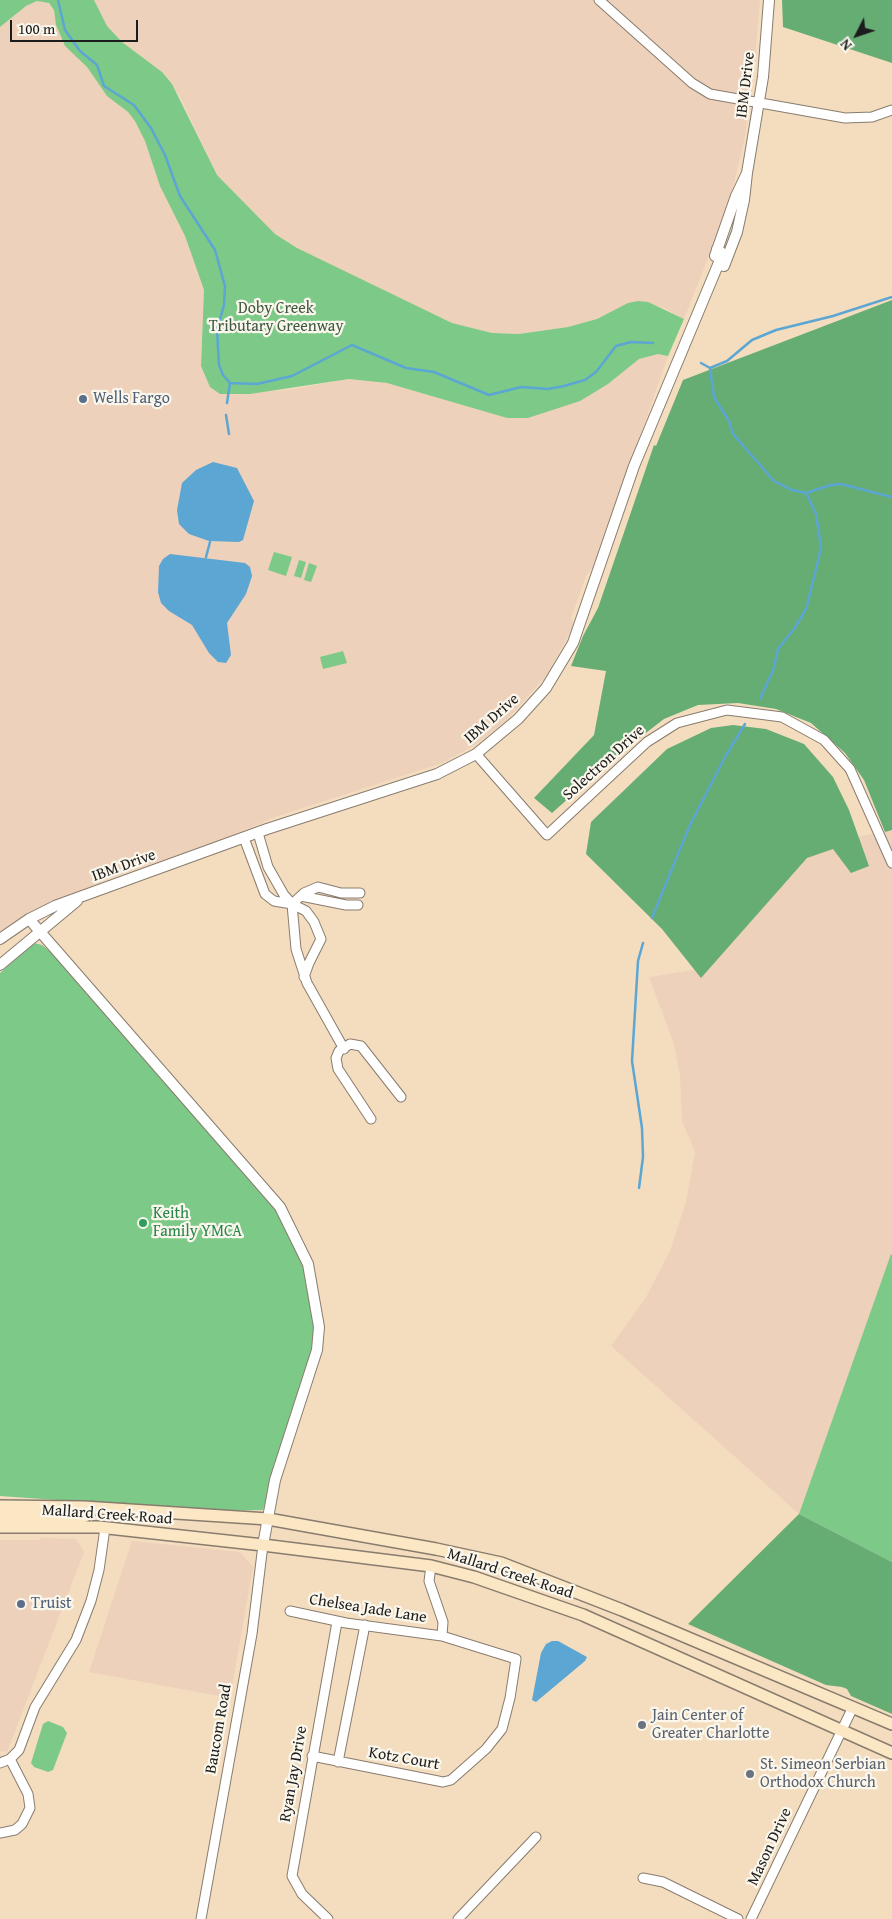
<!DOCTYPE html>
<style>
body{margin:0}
#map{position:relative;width:892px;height:1919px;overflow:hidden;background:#f4ddbf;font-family:"Gentium Book Plus",serif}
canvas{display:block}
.north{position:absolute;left:832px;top:10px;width:50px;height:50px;-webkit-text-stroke:4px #fbf7ec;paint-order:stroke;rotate:229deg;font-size:14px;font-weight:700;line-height:20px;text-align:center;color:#1c1c1c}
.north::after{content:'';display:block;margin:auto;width:18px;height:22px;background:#1c1c1c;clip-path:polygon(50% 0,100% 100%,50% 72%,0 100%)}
.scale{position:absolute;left:10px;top:20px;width:128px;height:22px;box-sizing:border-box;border:2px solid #1c1c1c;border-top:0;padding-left:6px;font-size:15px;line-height:18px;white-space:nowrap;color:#1c1c1c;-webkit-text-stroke:4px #fbf7ec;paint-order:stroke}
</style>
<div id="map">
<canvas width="892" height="1919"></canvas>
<div class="north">N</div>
<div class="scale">100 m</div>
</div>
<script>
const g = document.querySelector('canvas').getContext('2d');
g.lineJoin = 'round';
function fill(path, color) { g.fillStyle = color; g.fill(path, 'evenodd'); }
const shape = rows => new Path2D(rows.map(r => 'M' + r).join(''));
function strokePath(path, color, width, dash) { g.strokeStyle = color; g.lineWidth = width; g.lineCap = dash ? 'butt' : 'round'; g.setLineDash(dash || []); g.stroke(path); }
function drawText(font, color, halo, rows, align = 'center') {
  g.font = font + ' "Gentium Book Plus",serif'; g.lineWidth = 4.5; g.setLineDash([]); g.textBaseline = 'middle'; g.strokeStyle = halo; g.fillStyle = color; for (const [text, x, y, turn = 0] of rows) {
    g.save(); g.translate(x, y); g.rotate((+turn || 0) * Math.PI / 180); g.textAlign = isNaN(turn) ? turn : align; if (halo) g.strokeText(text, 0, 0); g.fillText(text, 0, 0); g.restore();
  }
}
fill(shape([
 [94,0,760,0,753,80,744,142,732,191,720,228,684,319,664,308,638,301,628,303,597,319,568,327,519,334,492,333,452,323,297,248,275,234,217,175,179,95,162,72,122,42,107,26],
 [37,1,49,3,54,10,56,25,65,46,87,67,96,81,116,103,128,112,135,121,145,141,160,186,185,236,204,291,201,366,230,395,294,389,349,379,387,383,507,418,528,418,608,384,639,359,658,354,668,356,595,565,586,576,571,618,574,625,547,675,509,718,478,743,443,763,278,816,219,841,108,879,56,902,0,934,0,27,26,6],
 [892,830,892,1255,799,1514,611,1346,645,1299,670,1251,686,1202,695,1152,682,1121,680,1076,674,1044,649,977,694,970,804,847],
 [40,1538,76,1539,84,1552,7,1752,0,1751,0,1540,40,1540],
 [132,1541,240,1552,253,1567,230,1698,89,1672]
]), '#edd1ba');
fill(shape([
 [0,0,94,0,107,26,122,42,162,72,172,84,217,175,275,234,297,248,452,323,492,333,519,334,568,327,597,319,628,303,638,301,648,302,684,319,668,356,658,354,639,359,608,384,580,401,528,418,507,418,387,383,349,379,250,394,220,394,210,387,201,366,204,290,185,236,160,186,145,141,135,121,128,112,107,96,87,67,65,46,56,25,54,10,49,3,37,1,26,6,0,27],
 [274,552,292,557,286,576,268,570],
 [299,560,306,562,301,578,294,576],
 [309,563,317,566,311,582,304,580],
 [343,651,347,663,323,669,320,657],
 [34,943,42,945,52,953,275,1208,305,1266,315,1324,312,1353,263,1510,214,1511,0,1496,0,973],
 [891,1254,892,1255,892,1562,799,1514],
 [48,1721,63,1727,67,1733,53,1770,48,1772,34,1767,31,1763,43,1724]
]), '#7dc988');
fill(shape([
 [782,0,892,0,892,63,783,27],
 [892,300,892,830,885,832,864,780,845,753,811,723,776,709,738,703,698,705,664,719,616,756,552,813,534,798,594,735,606,671,571,666,583,636,598,608,654,445,656,446,683,380],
 [733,725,766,729,804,744,833,777,849,810,869,866,851,873,833,849,807,858,701,978,662,929,586,854,591,822,667,749,711,728],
 [799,1514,892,1562,892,1714,851,1696,847,1689,842,1687,826,1685,688,1624]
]), '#66ad74');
fill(shape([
 [213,462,237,468,254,501,243,540,239,542,209,541,189,534,179,524,177,510,182,483,196,470],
 [170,554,245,563,250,567,252,576,246,594,227,623,231,655,226,663,218,662,209,653,192,625,169,611,161,603,158,592,159,566,163,559],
 [552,1641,558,1641,587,1657,585,1661,536,1702,532,1700,541,1653,546,1644]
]), '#5ca6d3');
strokePath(shape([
 [58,0,65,30,80,51,97,65,104,86,134,105,151,128,165,155,180,196,215,250,225,286,224,305,217,330,219,365,223,375,230,383,257,384,292,376,352,345,406,368,434,372,489,395,521,387,548,389,564,386,585,380,596,372,616,346,631,342,653,343],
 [701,363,710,368,727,361,752,340,776,330,833,316,892,297],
 [710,368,714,397,729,421,733,434,774,481,792,490,806,493,831,485,841,484,892,497],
 [227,403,230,383],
 [226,415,229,434],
 [206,557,210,542],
 [760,699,774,668,778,649,794,629,806,609,818,561,821,547,816,514,806,493],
 [652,918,689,827,725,757,745,724],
 [639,1188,643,1157,642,1128,632,1061,638,961,643,943]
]), '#5ca6d3', 2.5);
const minor = shape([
 [599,0,692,83,710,94,845,118,872,117,892,110],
 [476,754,547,835,647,742,677,723,727,710,782,717,824,740,850,769,892,863],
 [258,833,268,867,284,895,292,904,296,949,307,983,344,1049],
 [244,838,265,894,274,901,292,904,306,911,314,922,321,939,309,963,304,977],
 [301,896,346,905,358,905],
 [292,904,304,893,318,887,341,893,360,893],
 [371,1119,338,1069,336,1058,339,1051,350,1044,361,1046,401,1097],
 [431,1566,429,1581,443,1622,442,1636],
 [290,1611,346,1623,442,1636,516,1659,510,1698,502,1729,486,1749,451,1780,443,1782,312,1756],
 [338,1762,365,1625],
 [0,1763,10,1759,19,1750,35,1707,76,1640,91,1601,99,1570,105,1528],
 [0,1833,15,1830,22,1824,30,1808,28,1794,10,1759],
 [643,1878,663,1882,738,1919],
 [201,1919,252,1634,263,1545],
 [328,1919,302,1894,292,1876,337,1622],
 [458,1919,536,1837],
 [751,1919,853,1707]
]);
const tertiary = shape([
 [715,256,736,196,747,173],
 [724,266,737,232,744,200,747,173,763,77,769,0],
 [29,919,280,1207,308,1264,319,1327,317,1350,275,1480,263,1545],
 [0,939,29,919,55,906,267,829,437,774,476,754,518,719,546,688,573,643,634,466,720,260,722,253,717,249],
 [0,965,77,901]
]);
const secondary = shape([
 [0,1506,84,1507,268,1519,436,1549,501,1563,622,1610,892,1724],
 [0,1516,85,1516,95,1508],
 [0,1527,99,1527,263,1545,431,1566,474,1577,583,1615,892,1753]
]);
strokePath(minor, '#887c6e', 11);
strokePath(tertiary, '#887c6e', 12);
strokePath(secondary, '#887c6e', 14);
strokePath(minor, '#fff', 9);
strokePath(tertiary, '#fff', 10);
strokePath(secondary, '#fbe7c3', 11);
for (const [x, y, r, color] of [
 [83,399,5,"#5c6f8a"],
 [143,1223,5,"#2e9e5b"],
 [21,1604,5,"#5c6f8a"],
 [642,1725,5,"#6b7280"],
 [750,1774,5,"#6b7280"]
]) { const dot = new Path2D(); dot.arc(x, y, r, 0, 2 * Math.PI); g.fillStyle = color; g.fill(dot); strokePath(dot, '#fbf7ec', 2); }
drawText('16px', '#1c1c1c', '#fbf7ec', [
 ["IBM Drive",746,85,-83],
 ["IBM Drive",492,719,-41],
 ["Solectron Drive",604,763,-42],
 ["IBM Drive",124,866,-20],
 ["Mallard Creek Road",107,1515,4],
 ["Mallard Creek Road",510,1574,18],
 ["Chelsea Jade Lane",368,1609,9],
 ["Baucom Road",219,1729,-80],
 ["Kotz Court",404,1759,10],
 ["Ryan Jay Drive",294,1774,-80],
 ["Mason Drive",770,1847,-65]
]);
drawText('16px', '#3e5942', '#fbf7ec', [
 ["Doby Creek",276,309],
 ["Tributary Greenway",276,327]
]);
drawText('16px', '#4e5e75', '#fbf7ec', [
 ["Wells Fargo",93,399],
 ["Truist",31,1604]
], 'left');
drawText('16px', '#27864d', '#fbf7ec', [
 ["Keith",153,1214],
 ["Family YMCA",153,1232]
], 'left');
drawText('16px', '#5b616d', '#fbf7ec', [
 ["Jain Center of",652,1716],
 ["Greater Charlotte",652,1734],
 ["St. Simeon Serbian",760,1765],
 ["Orthodox Church",760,1783]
], 'left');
</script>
